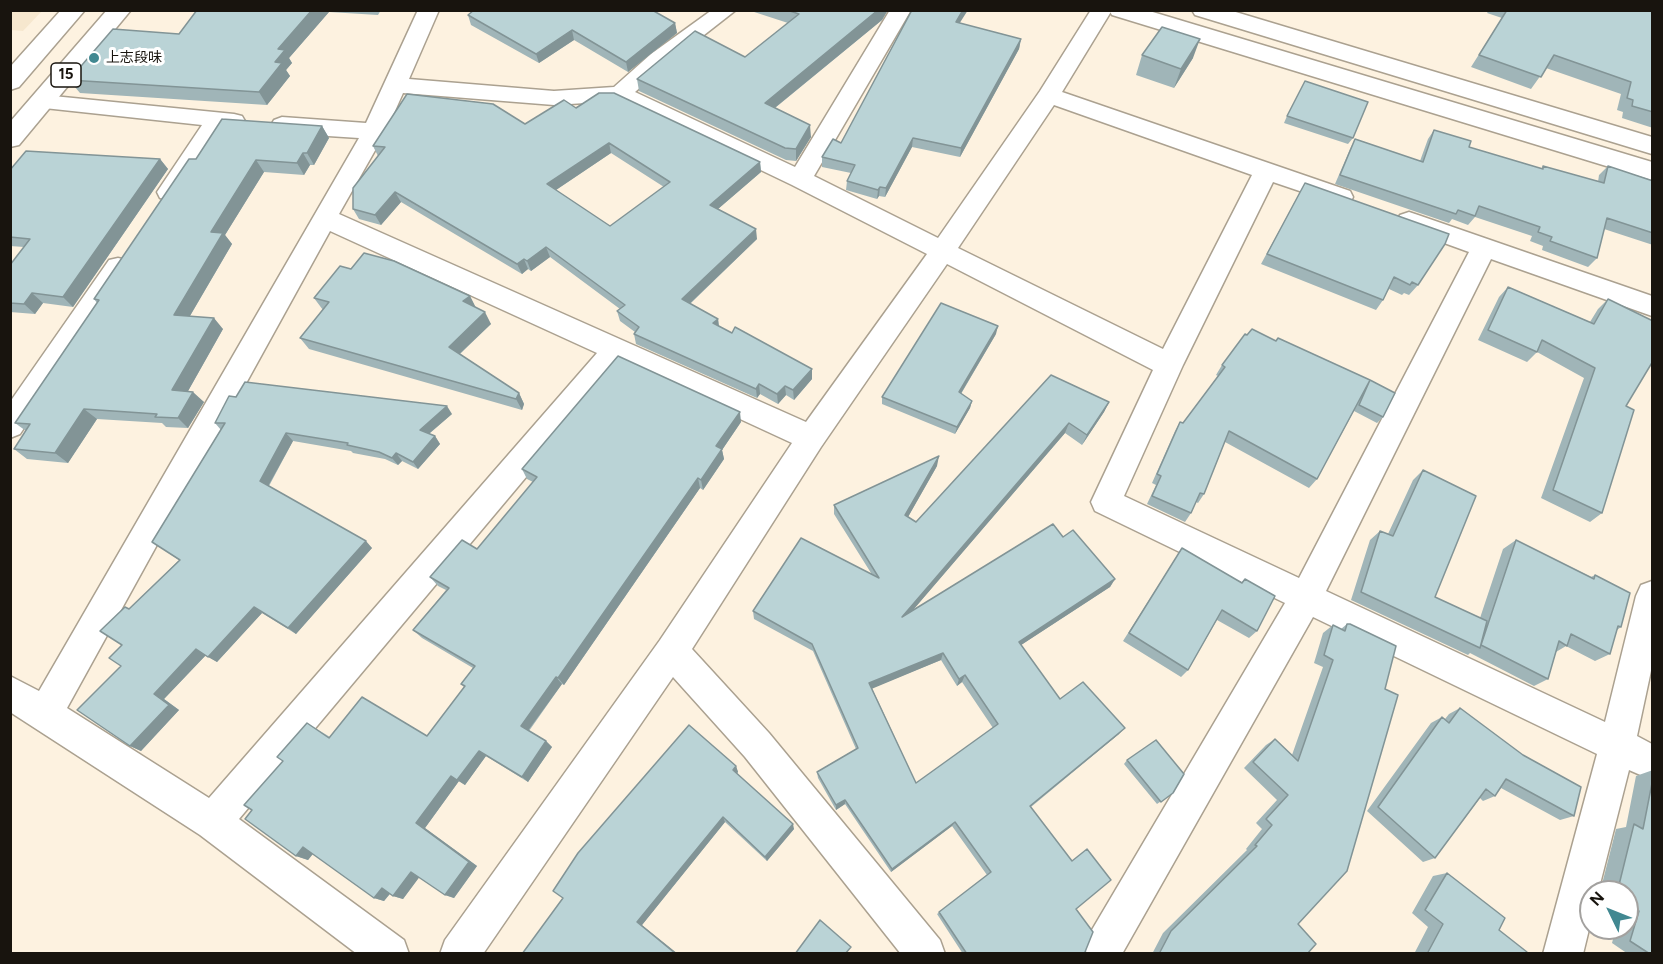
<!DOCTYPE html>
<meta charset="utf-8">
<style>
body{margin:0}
#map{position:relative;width:1663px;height:964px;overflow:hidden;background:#fdf2e0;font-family:Figtree,sans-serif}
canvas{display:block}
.frame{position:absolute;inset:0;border:12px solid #18140e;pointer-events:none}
.north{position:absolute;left:1579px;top:880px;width:60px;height:60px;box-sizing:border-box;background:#fff;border:2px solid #a3a19f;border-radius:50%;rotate:313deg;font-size:16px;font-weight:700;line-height:24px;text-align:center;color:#18140e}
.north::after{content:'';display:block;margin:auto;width:21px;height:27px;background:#418891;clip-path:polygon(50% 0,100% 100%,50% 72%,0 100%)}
</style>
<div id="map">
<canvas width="1663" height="964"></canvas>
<div class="frame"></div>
<div class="north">N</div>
</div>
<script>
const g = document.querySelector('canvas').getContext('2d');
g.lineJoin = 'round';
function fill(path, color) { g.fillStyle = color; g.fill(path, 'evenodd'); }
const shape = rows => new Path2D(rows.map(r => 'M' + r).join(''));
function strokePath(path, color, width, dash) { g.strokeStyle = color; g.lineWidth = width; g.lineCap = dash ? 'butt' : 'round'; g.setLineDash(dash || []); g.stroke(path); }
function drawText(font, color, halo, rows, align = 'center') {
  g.font = font + ' Figtree,"Noto Sans JP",sans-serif'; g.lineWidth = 6; g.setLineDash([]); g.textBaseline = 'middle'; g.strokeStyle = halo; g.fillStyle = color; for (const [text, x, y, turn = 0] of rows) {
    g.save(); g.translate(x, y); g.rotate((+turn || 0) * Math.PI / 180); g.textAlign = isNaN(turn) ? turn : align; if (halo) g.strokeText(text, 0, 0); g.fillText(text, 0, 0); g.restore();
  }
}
fill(shape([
 [10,11,11,10,42,11,23,31,11,30]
]), '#f6e7ce');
const street = shape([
 [418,10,439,10,409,79,554,91,614,87,651,54,712,10,736,10,667,64,635,92,795,167,890,10,911,10,814,176,938,238,1040,91,1091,10,1112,10,1062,92,1350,191,1353,197,1350,203,1341,205,1273,182,1183,365,1124,496,1299,578,1469,252,1400,227,1397,221,1400,215,1409,212,1418,215,1652,296,1652,316,1491,259,1326,591,1605,722,1636,596,1641,585,1652,581,1652,666,1637,736,1652,744,1652,780,1629,770,1598,892,1591,892,1591,921,1583,954,1543,954,1597,754,1313,617,1122,954,1081,954,1086,940,1285,603,1095,511,1091,502,1153,370,947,264,821,447,692,649,769,733,940,940,945,954,901,954,745,757,673,677,483,954,440,954,445,940,660,640,792,443,621,364,239,819,404,940,409,954,357,954,200,835,10,712,10,676,39,691,359,138,282,133,274,130,271,125,274,120,282,117,366,123,418,10],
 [403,93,554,105,617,101,792,185,927,254,806,422,339,214,386,131,403,93],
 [1054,105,1252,175,1163,349,958,248,1054,105],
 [330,231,597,353,209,798,67,708,330,231],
 [43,95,234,114,242,116,245,121,242,126,224,127,178,198,169,200,160,198,157,192,202,125,35,107,32,102,35,97,43,95],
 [118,258,127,260,131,267,127,274,20,434,10,438,10,402,109,260,118,258]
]);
const secondary = shape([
 [1109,10,1146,10,1652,162,1652,180,1112,15,1109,10],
 [1192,10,1229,10,1652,137,1652,154,1195,15,1192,10]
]);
const primary = shape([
 [61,10,85,10,19,87,10,90,10,67,61,10],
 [107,10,131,10,19,145,10,147,10,122,107,10]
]);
strokePath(street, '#aba190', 3);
strokePath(secondary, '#aba190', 3);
strokePath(primary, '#aba190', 3);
fill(street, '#fff');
fill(secondary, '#fff');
fill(primary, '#fff');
fill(shape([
 [197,10,381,10,378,15,329,12,289,58,292,63,286,70,290,76,267,105,80,93,69,80,179,34],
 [748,10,888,10,882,20,775,108,811,137,796,161,786,160,639,91,637,79,745,57,788,23],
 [1489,10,1653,10,1653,128,1622,118,1623,112,1617,110,1621,94,1546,68,1531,89,1471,67,1502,18,1487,13],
 [468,15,675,23,677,33,628,72,574,40,539,63,471,25],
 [960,23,1021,39,1019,49,960,157,912,147,885,197,879,196,877,199,846,190,847,181,851,173,822,167,822,157,841,143],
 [1142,55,1193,58,1174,88,1136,75],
 [576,108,760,162,761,172,718,209,757,239,690,304,718,319,719,326,812,379,794,400,786,395,778,404,760,394,757,398,636,344,634,334,635,332,620,321,617,311,620,309,550,257,531,271,528,269,522,274,401,202,381,225,359,219,353,209,378,156,373,146,525,124],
 [611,153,664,187,610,226,556,190],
 [1287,116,1353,138,1348,144,1284,123],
 [322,126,329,138,314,165,310,165,304,175,264,172,225,235,232,244,190,316,223,329,188,391,204,402,188,428,166,427,162,423,97,419,68,463,27,459,14,449,26,431,15,423,97,303,94,299,196,159],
 [1434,130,1469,147,1541,169,1543,166,1598,182,1599,175,1608,166,1653,181,1653,245,1604,229,1597,258,1588,267,1542,250,1543,246,1530,241,1532,236,1475,217,1468,225,1452,219,1449,223,1335,184,1350,149,1355,139,1420,161,1428,139],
 [160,159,168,169,73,307,43,303,35,314,10,312,10,265,24,247,10,246,10,170],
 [1305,183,1418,285,1409,295,1404,293,1402,295,1389,289,1383,300,1376,310,1261,264],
 [1508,287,1590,322,1598,309,1608,299,1626,406,1602,513,1590,522,1541,498,1584,378,1537,352,1527,362,1478,340,1499,297],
 [470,296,476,308,491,324,460,354,519,393,524,404,522,410,309,349,300,338,323,310,314,298],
 [996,334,961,394,972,401,970,408,955,434,882,404,882,397],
 [1247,335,1276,341,1370,380,1383,417,1377,423,1354,411,1317,479,1309,488,1225,442,1204,494,1198,503,1196,502,1191,513,1185,522,1147,504,1156,485,1152,483,1175,431,1180,422,1183,423,1218,376,1216,375,1222,365],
 [1051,375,1109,402,1104,412,1082,445,1065,433,913,610,1063,537,1115,579,1110,587,1021,645,1060,699,1119,734,1031,807,1076,909,1085,952,1089,954,963,954,937,914,987,875,952,826,891,872,845,804,836,810,818,778,817,772,856,749,813,651,754,619,753,611,871,573,834,514,834,505,937,466,908,517,916,522],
 [941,660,957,686,962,682,993,728,916,783,872,688],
 [452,414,429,434,435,436,440,444,418,469,402,461,398,465,385,459,353,453,351,451,293,441,269,486,372,548,296,634,262,613,217,662,206,655,164,699,179,710,141,751,130,746,121,666,122,645,129,609,179,560,152,542,221,430,215,423],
 [741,422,722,450,724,459,703,490,700,488,564,685,562,684,529,731,546,741,552,747,528,782,486,756,465,785,459,781,425,828,477,866,454,898,445,895,419,877,403,899,393,896,390,894,384,901,374,898,313,854,308,860,296,856,252,810,307,723,330,737,427,736,464,687,461,684,473,668,422,638,413,630,446,590,438,586,430,577,477,549,533,482,527,479,522,469],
 [1423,470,1435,597,1480,618,1503,549,1516,540,1591,577,1595,575,1621,627,1617,630,1610,654,1595,661,1566,646,1556,652,1548,679,1534,686,1470,653,1468,655,1351,600,1370,540,1380,531,1388,534,1413,480],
 [1182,548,1241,583,1245,579,1257,631,1249,638,1217,620,1188,670,1181,677,1123,641],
 [1347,624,1298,924,1307,954,1152,954,1163,933,1247,850,1246,849,1262,829,1256,823,1277,800,1244,768,1266,745,1275,739,1292,755,1323,667,1314,663,1323,633,1333,625,1341,629],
 [1460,708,1574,816,1560,820,1501,788,1495,796,1483,801,1480,798,1435,858,1423,862,1367,811,1431,723,1442,717,1445,719,1449,714],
 [1127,760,1173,793,1157,804,1124,764],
 [736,766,738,772,737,773,794,829,767,861,725,822,642,925,522,954],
 [1653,770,1653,954,1628,954,1612,943,1616,928,1627,928,1627,892,1600,892,1616,829,1626,827,1636,776],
 [1447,873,1499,930,1525,954,1414,954,1428,927,1412,913,1433,876]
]), '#a0b5b8');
fill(shape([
 [312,10,328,10,329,12,289,58,292,63,286,70,290,76,267,105,259,92,275,62,278,49],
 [878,10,888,10,882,20,766,115,765,103],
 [963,10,968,10,954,32,956,22],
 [675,23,677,33,628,72,626,62],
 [572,30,574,40,539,63,536,54],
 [1021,39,1019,49,960,157,961,148],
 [1200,39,1193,58,1174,88,1181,69],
 [810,125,811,137,796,161,796,149],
 [322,126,329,138,314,165,307,153],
 [913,138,912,147,885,197,886,188],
 [609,143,611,153,550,194,547,184],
 [303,153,310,165,304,175,297,163],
 [160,159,168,169,73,307,63,297],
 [256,160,264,172,225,235,232,244,184,326,174,315,211,232],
 [760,162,761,172,711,215,710,205],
 [880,187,879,196,877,199,878,190],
 [395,192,401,202,381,225,375,215],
 [756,229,757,239,684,309,682,299],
 [546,247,550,257,531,271,527,261],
 [524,259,528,269,522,274,517,264],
 [32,293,43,303,35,314,24,304],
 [470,296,476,308,463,301],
 [485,312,491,324,455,358,449,347],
 [214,318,223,329,183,400,172,390],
 [718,319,719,328,713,323],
 [998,326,996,334,957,400,959,392],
 [812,369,812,379,794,400,793,390],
 [759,384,760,394,757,398,756,389],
 [785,386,786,395,778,404,777,394],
 [193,392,204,402,188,428,178,418],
 [519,393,524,404,522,410,516,399],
 [972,401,970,408,955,434,957,427],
 [1109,402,1104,412,1082,445,1087,435],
 [447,406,452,414,425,437,420,430],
 [84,409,97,419,68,463,55,453],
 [740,412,741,422,722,450,724,459,703,490,701,480,716,446],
 [1069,423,1065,433,901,624,902,617],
 [286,433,293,441,267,488,260,481],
 [435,436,440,444,418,469,413,462],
 [396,453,402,461,398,465,392,458],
 [939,456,937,466,904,524,905,515],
 [698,478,700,488,564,685,558,678],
 [366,541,372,548,296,634,288,628],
 [1115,579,1110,587,1015,649,1019,642],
 [254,607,262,613,217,662,208,657],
 [196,649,206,655,164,699,179,710,141,751,130,746,154,694],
 [943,653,941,660,869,690,869,683],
 [965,675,962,682,957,686,959,679],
 [556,677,562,684,527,732,521,726],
 [1125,728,1119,734,1026,810,1030,806],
 [546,741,552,747,528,782,522,777],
 [479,751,486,756,465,785,457,780],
 [736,766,738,772,735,776,733,770],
 [451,776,459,781,425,828,477,866,454,898,445,895,416,823],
 [845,800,845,804,836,810,836,805],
 [723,817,725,822,642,925,678,954,676,954,637,922],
 [955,822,952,826,891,872,892,869],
 [793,824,794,829,767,861,765,857],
 [303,847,315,851,308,860,296,856],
 [411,872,421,875,403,899,393,896],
 [382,888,392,891,384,901,374,898]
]), '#829496');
const building = shape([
 [197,10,312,10,278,49,285,50,275,62,282,63,259,92,69,80,113,29,179,34,197,10],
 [474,10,652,10,675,23,626,62,572,30,536,54,468,15,474,10],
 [787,10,878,10,765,103,810,125,796,149,785,148,637,79,695,31,745,57,799,14,787,10],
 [912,10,963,10,956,22,1021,39,961,148,913,138,886,188,880,187,878,190,847,181,855,165,822,157,833,139,841,143,912,10],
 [1507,10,1653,10,1653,112,1632,106,1633,100,1627,98,1631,82,1554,55,1541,77,1479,55,1507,10],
 [1162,27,1200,39,1181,69,1142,55,1162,27],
 [1305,81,1368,102,1353,138,1287,116,1305,81],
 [599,93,614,93,760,162,710,205,756,229,682,299,718,319,713,323,732,333,735,327,812,369,793,390,785,386,777,394,759,384,756,389,634,334,639,327,617,311,625,305,546,247,527,261,524,259,517,264,395,192,375,215,353,209,353,188,385,147,373,146,407,94,493,104,525,124,564,100,576,108,599,93],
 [609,143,670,182,610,226,547,184,609,143],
 [222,119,322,126,307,153,303,153,297,163,256,160,211,232,223,233,174,315,214,318,172,390,193,392,178,418,155,417,157,414,84,409,55,453,14,449,30,424,15,423,99,300,94,299,189,159,196,159,222,119],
 [1434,130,1471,141,1469,147,1543,169,1543,166,1604,183,1608,166,1653,181,1653,233,1607,218,1597,258,1550,241,1552,237,1538,232,1540,227,1479,206,1475,216,1458,210,1456,214,1340,175,1355,139,1423,162,1434,130],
 [26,151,160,159,63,297,32,293,24,304,10,303,10,265,30,239,10,237,10,170,26,151],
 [1305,183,1449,234,1445,244,1418,285,1412,282,1410,285,1394,277,1383,300,1267,254,1305,183],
 [364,253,394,261,470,296,463,301,485,312,449,347,519,393,516,399,300,338,329,302,314,298,340,266,351,269,364,253],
 [1508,287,1594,324,1608,299,1653,321,1653,361,1626,406,1634,410,1602,513,1553,490,1595,368,1542,340,1537,352,1488,330,1508,287],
 [941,303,998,326,959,392,972,401,957,427,882,397,941,303],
 [1252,329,1276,341,1278,338,1370,380,1317,479,1229,431,1204,494,1200,493,1191,513,1152,496,1161,476,1157,474,1180,422,1183,423,1225,367,1222,365,1245,334,1247,335,1252,329],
 [618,356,740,412,716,446,722,449,701,480,698,478,558,678,556,677,521,726,546,741,522,777,479,751,457,780,451,776,416,823,469,862,445,895,411,872,393,896,382,888,374,898,303,847,296,856,245,819,252,810,244,805,283,761,277,757,307,723,329,738,362,697,427,736,465,686,461,684,475,666,413,630,449,588,430,577,462,540,477,549,537,477,522,469,618,356],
 [1051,375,1109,402,1087,435,1069,423,902,617,1053,524,1063,537,1073,530,1115,579,1019,642,1060,699,1083,682,1125,728,1030,806,1072,861,1087,849,1111,880,1076,909,1093,932,1085,952,1089,954,967,954,939,912,991,872,955,822,892,869,845,800,836,805,817,772,858,748,812,644,753,611,801,538,879,578,834,505,939,456,905,515,916,522,1051,375],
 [943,653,959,679,965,675,998,724,916,783,869,683,943,653],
 [1370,380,1395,393,1383,417,1359,405,1370,380],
 [245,382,447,406,420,430,435,436,413,462,396,453,392,458,379,452,347,445,348,443,286,433,260,481,366,541,288,628,254,607,208,657,196,649,154,694,169,705,130,746,77,710,121,666,109,658,122,645,100,631,125,607,129,609,180,560,152,542,225,423,215,423,229,396,236,397,245,382],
 [1423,470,1476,496,1435,597,1487,621,1480,648,1361,592,1380,531,1393,536,1423,470],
 [1516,540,1594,579,1595,575,1630,593,1621,627,1618,626,1610,654,1571,634,1567,646,1559,641,1548,679,1481,645,1516,540],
 [1182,548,1242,583,1245,579,1275,596,1257,631,1222,610,1188,670,1129,633,1182,548],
 [1347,624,1350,624,1396,646,1385,689,1398,695,1347,871,1298,924,1316,944,1307,954,1159,954,1171,931,1257,846,1255,845,1272,825,1266,819,1288,795,1253,762,1275,739,1298,761,1333,660,1324,655,1333,625,1345,631,1347,624],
 [1460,708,1523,755,1581,787,1574,816,1506,779,1495,796,1486,789,1435,858,1378,807,1442,717,1449,723,1460,708],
 [689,725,736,766,733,770,793,824,765,857,723,817,637,922,676,954,522,954,563,898,553,891,578,853,689,725],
 [1156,740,1184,774,1173,793,1161,802,1127,760,1156,740],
 [1653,778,1653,954,1650,954,1630,941,1639,911,1627,903,1627,892,1611,892,1611,891,1618,889,1634,824,1643,829,1653,778],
 [1447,873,1505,918,1499,930,1527,952,1525,954,1427,954,1443,924,1425,910,1447,873],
 [820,920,851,947,845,954,795,954,820,920]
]);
fill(building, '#bad3d6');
strokePath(building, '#829496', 1.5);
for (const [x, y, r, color] of [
 [94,58,6,"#418891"]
]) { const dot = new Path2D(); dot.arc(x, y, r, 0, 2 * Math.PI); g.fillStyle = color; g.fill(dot); strokePath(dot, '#fff', 2); }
drawText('14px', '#18140e', '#fff', [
 ["上志段味",106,58]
], 'left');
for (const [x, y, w] of [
 [66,75,30]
]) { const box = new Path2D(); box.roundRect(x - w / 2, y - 12, w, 24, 4.5); g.fillStyle = '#fff'; g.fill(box); strokePath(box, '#18140e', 1.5); }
drawText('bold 15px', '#18140e', null, [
 ["15",66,75]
]);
</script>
